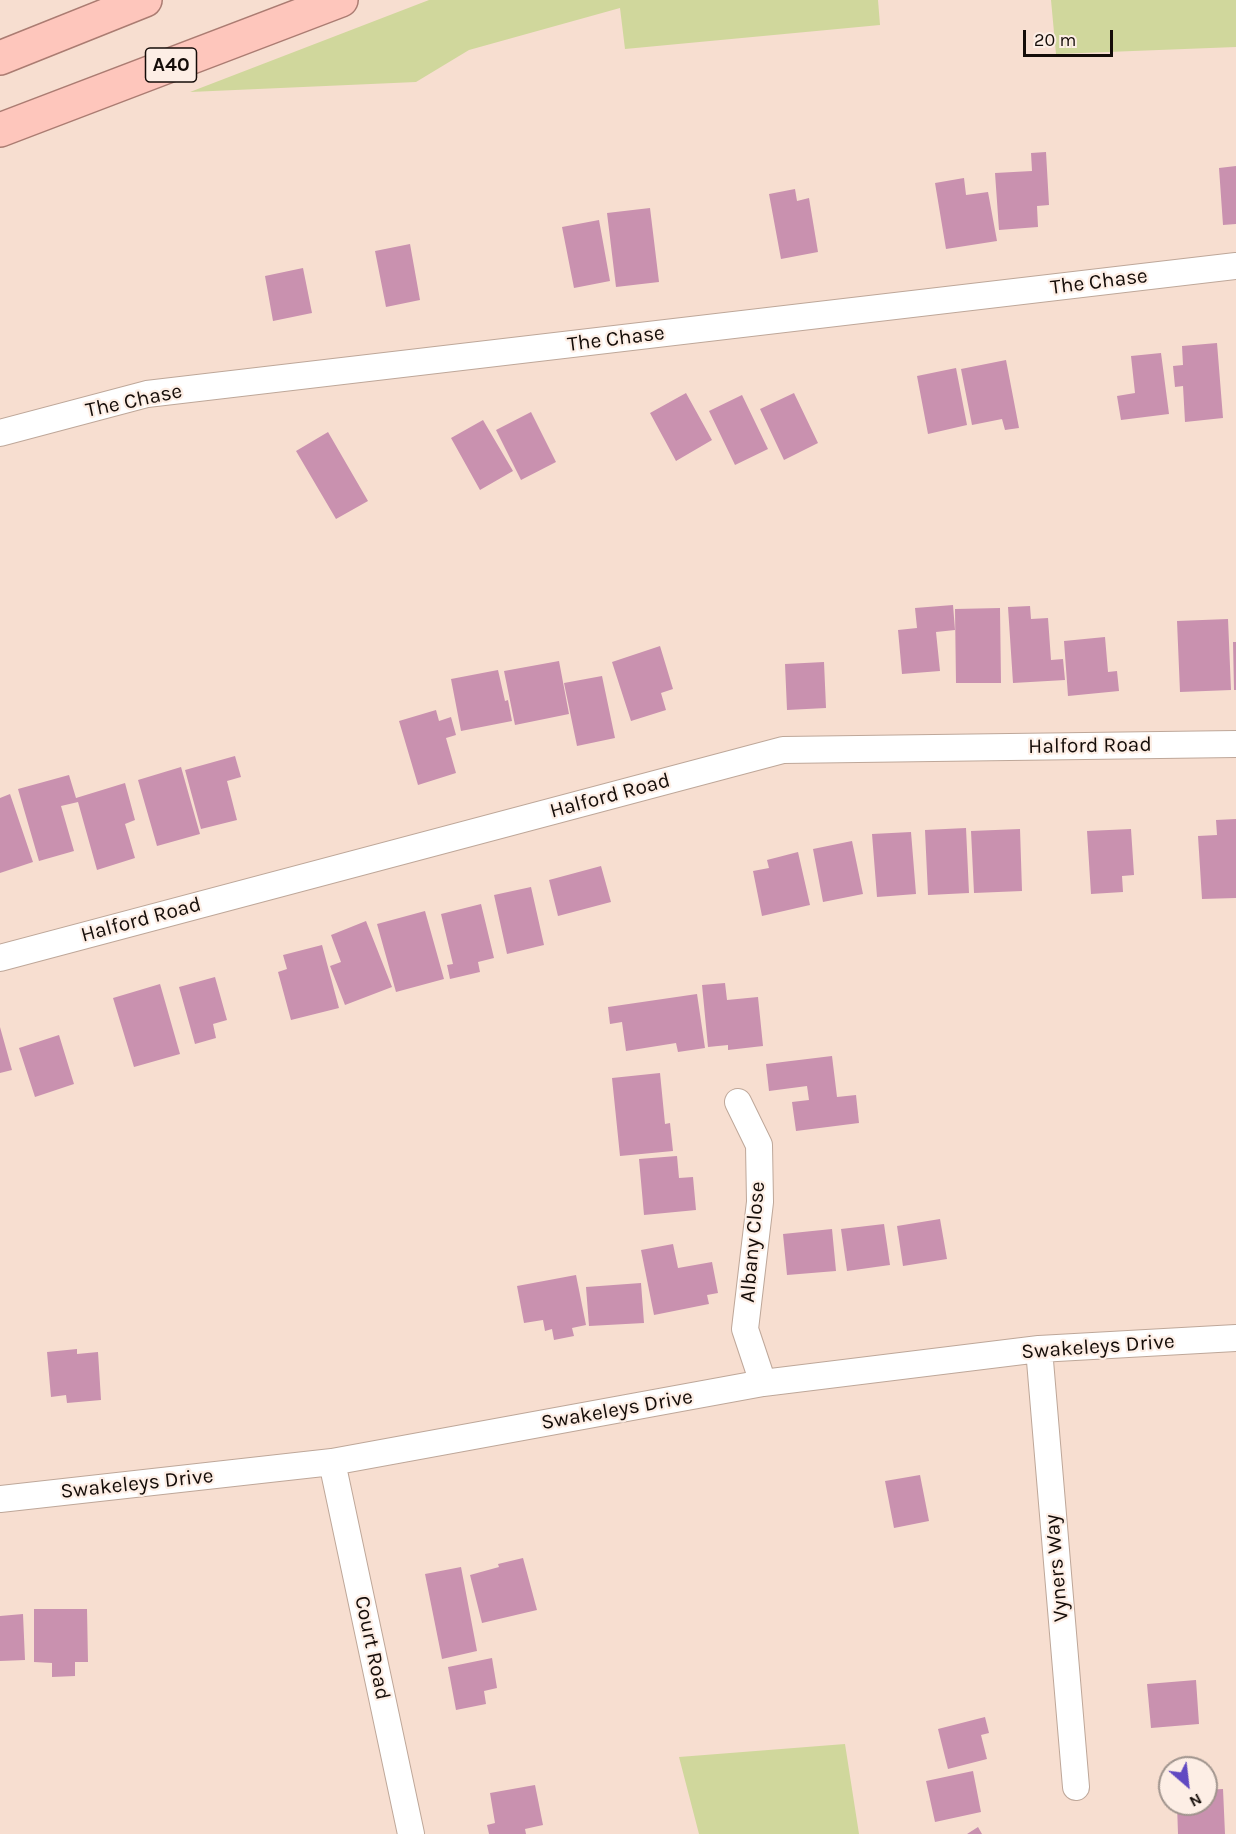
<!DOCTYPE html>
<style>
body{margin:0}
#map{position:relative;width:1236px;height:1834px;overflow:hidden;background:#f7ded0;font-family:Karla,sans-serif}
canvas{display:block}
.north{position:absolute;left:1158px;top:1756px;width:60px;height:60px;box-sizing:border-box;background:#fdeee5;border:2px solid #a0948d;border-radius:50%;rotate:152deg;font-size:16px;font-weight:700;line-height:24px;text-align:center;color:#140c08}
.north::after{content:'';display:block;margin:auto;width:21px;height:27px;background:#6149c2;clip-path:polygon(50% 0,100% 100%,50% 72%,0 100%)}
.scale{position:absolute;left:1023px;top:30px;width:90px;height:27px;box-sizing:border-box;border:3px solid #140c08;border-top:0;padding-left:8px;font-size:18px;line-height:21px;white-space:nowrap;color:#140c08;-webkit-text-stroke:4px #fdeee5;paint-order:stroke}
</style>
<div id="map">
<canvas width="1236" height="1834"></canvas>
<div class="north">N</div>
<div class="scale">20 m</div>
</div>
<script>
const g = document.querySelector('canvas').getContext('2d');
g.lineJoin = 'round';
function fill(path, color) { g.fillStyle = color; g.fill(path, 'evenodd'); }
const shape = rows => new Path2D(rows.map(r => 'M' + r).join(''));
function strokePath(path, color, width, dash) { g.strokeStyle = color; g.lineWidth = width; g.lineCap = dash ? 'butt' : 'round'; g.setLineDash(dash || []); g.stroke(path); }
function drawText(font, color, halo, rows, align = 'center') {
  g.font = font + ' Karla,sans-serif'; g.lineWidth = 4.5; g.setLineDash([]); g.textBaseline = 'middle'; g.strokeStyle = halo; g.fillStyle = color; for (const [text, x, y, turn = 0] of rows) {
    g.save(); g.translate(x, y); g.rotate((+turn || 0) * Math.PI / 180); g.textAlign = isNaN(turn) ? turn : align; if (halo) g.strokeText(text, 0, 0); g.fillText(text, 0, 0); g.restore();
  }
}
fill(shape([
 [429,0,878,0,880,25,625,49,620,8,469,50,416,82,190,92],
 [1051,0,1236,0,1236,47,1056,54],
 [845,1744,859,1834,699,1834,679,1757]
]), '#d0d79c');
fill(shape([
 [1046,152,1049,205,1037,206,1038,227,999,230,995,173,1032,171,1031,153],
 [1236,166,1236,224,1223,225,1219,168],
 [964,178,966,195,988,192,997,241,946,249,935,183],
 [795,189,797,201,809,198,818,252,781,259,769,194],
 [650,208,659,282,616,287,607,213],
 [599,220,610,281,574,288,562,227],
 [410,244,420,300,386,307,375,251],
 [303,268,312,313,273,321,265,276],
 [1217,343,1223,418,1185,422,1183,386,1175,387,1173,366,1183,365,1182,346],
 [1161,353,1169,414,1121,420,1117,396,1135,393,1131,356],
 [1006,360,1019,428,1005,430,1002,419,972,425,961,369],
 [956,368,967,425,928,434,917,376],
 [686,393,712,440,676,461,650,413],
 [794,393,818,443,784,460,760,409],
 [742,395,768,449,735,465,709,411],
 [531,412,556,462,521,480,496,430],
 [483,420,513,471,480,490,451,438],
 [328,432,368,501,336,519,296,451],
 [953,605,955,630,936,632,940,671,902,674,898,630,917,628,915,608],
 [1030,606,1031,619,1048,618,1051,660,1063,659,1065,680,1013,683,1008,607],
 [1000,608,1001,683,956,683,955,609],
 [1228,619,1231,690,1180,692,1177,621],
 [1105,637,1108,672,1117,671,1119,691,1068,696,1064,641],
 [1233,642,1236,642,1236,690,1234,690],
 [660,646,673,689,661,693,666,710,631,721,612,662],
 [559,661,569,714,515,725,504,671],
 [824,662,826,708,787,710,785,664],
 [498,670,505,701,508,700,512,721,461,731,451,679],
 [602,676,615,738,577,746,564,683],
 [436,710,439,721,451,717,456,735,446,738,456,773,418,785,399,721],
 [235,756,241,777,227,781,237,820,201,829,185,770],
 [181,767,200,834,157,846,138,780],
 [69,775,76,798,125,783,135,820,125,824,135,858,97,870,78,802,61,806,74,851,39,861,18,789],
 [10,794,33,862,0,873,0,798],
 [1236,819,1236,898,1202,899,1198,836,1217,835,1216,820],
 [966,828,969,893,928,895,925,830],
 [1020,829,1022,891,974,893,971,831],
 [1131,829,1134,875,1122,876,1123,892,1091,894,1087,831],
 [911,832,916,894,877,897,872,834],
 [852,841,863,894,823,902,813,849],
 [798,852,810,905,762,916,753,871,769,868,767,860],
 [601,866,611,902,558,916,549,880],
 [531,887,544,945,507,954,494,895],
 [481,904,494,958,478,962,480,972,450,979,447,965,453,964,441,914],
 [425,911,444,979,396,992,377,924],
 [366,921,392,987,345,1005,330,966,341,962,331,935],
 [322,945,339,1008,291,1020,278,972,287,969,283,955],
 [215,977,227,1020,213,1024,216,1038,195,1044,179,987],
 [725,983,727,1000,758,997,763,1046,728,1050,728,1045,708,1047,702,985],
 [160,984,180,1054,134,1067,113,998],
 [697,994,705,1048,678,1052,676,1043,626,1051,622,1022,610,1024,608,1007],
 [0,1027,12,1070,0,1073],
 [59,1035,74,1084,35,1097,19,1048],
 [832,1056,837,1097,856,1095,859,1123,796,1131,792,1102,809,1100,807,1086,769,1091,766,1064],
 [660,1073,665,1124,670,1123,673,1151,620,1156,612,1078],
 [677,1156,679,1178,693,1177,696,1210,644,1215,639,1159],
 [940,1219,947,1259,903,1266,897,1226],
 [884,1224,890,1265,847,1271,841,1229],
 [832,1229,836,1271,787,1275,783,1234],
 [673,1244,678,1268,712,1262,718,1293,707,1295,709,1304,654,1315,641,1250],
 [576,1275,586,1325,572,1328,574,1336,554,1340,552,1329,545,1331,543,1320,524,1323,517,1286],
 [641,1283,644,1323,589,1326,586,1287],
 [77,1349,77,1354,98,1352,101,1400,67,1403,66,1395,51,1397,47,1352],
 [920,1475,929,1521,894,1528,885,1481],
 [523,1558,537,1610,482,1623,470,1575,499,1567,498,1564],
 [461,1567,477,1651,442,1659,425,1574],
 [34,1609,87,1609,88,1662,75,1662,75,1676,52,1677,52,1663,34,1662],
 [23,1614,25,1660,0,1661,0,1616],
 [492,1658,497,1688,484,1691,486,1704,456,1710,448,1667],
 [1196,1680,1199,1724,1151,1728,1147,1684],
 [985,1717,989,1733,981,1735,987,1759,948,1769,938,1729],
 [973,1771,981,1812,935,1822,926,1781],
 [535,1785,543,1825,525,1829,526,1834,489,1834,487,1825,495,1823,490,1793],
 [1223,1789,1225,1834,1178,1834,1177,1804,1206,1804,1206,1790],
 [978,1827,982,1834,967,1834]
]), '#c991af');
const minor = shape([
 [0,433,147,394,1236,266],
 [0,958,783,750,1236,744],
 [738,1102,759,1145,760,1202,745,1329,763,1383],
 [1039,1349,1076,1787],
 [332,1462,411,1834],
 [0,1499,332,1462,763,1383,1039,1349,1236,1338]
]);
const trunk = shape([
 [0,58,145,0],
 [0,130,341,0]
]);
strokePath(minor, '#bea799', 28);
strokePath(trunk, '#ab7c72', 36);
strokePath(minor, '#fff', 26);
strokePath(trunk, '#fec6bc', 33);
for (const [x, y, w] of [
 [171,65,51]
]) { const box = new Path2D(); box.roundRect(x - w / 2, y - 17, w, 34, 4.5); g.fillStyle = '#fdeee5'; g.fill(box); strokePath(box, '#140c08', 1.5); }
drawText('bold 20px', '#140c08', null, [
 ["A40",171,65]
]);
drawText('21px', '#140c08', '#fdeee5', [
 ["The Chase",1099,282,-7],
 ["The Chase",616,339,-7],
 ["The Chase",134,401,-12],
 ["Halford Road",1090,746,-1],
 ["Halford Road",610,796,-15],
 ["Halford Road",141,920,-15],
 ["Albany Close",753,1242,-85],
 ["Swakeleys Drive",1098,1347,-4],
 ["Swakeleys Drive",617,1410,-10],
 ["Swakeleys Drive",137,1484,-6],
 ["Vyners Way",1057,1568,-95],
 ["Court Road",372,1648,78]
]);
</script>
